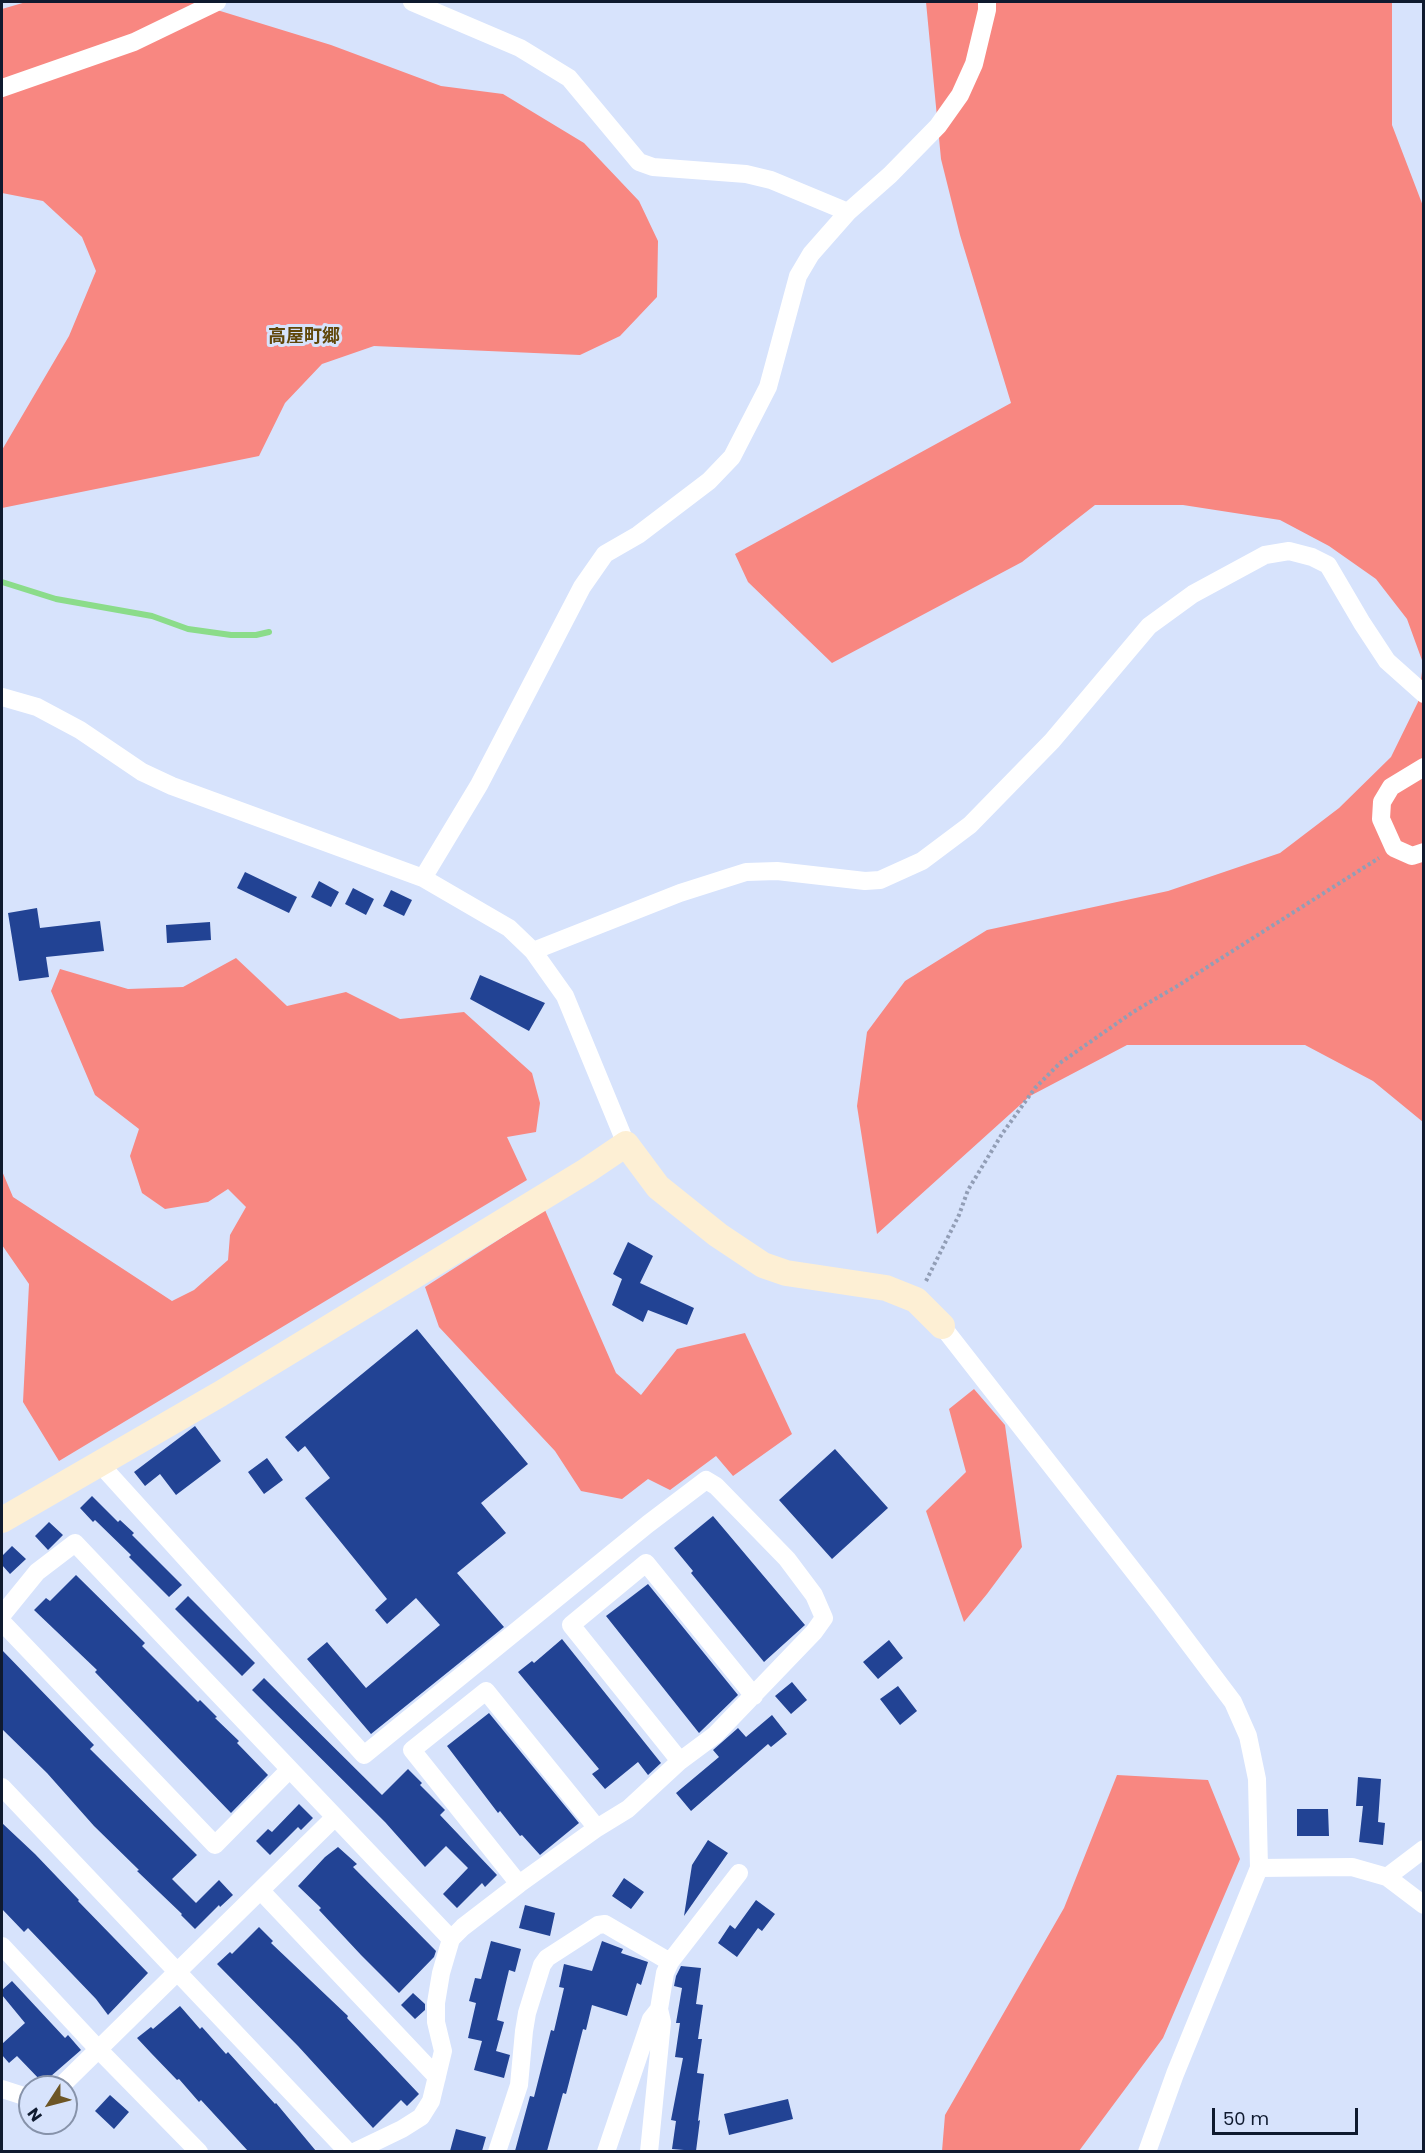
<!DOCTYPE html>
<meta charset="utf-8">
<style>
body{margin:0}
#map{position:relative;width:1425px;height:2153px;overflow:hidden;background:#d7e3fc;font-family:Poppins,sans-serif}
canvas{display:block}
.frame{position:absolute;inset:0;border:3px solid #0f1a2f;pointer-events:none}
.north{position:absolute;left:18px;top:2075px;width:60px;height:60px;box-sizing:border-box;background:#d7e3fc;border:2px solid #8793aa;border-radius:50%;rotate:234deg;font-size:16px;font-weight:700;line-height:24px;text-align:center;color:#0f1a2f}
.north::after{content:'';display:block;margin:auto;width:21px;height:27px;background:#6d5626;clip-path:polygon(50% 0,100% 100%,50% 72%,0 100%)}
.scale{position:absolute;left:1212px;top:2108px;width:146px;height:27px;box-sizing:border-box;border:3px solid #0f1a2f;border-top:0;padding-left:8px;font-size:18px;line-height:21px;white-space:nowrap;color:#0f1a2f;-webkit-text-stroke:4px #d7e3fc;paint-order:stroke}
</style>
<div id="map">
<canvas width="1425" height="2153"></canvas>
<div class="frame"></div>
<div class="north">N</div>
<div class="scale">50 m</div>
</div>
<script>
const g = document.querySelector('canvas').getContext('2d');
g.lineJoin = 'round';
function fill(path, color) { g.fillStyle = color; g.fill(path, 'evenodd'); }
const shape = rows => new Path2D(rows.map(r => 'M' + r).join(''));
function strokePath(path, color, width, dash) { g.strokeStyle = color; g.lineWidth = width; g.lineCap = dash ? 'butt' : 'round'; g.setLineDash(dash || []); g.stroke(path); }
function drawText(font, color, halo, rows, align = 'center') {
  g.font = font + ' Poppins,"Noto Sans JP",sans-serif'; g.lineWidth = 6; g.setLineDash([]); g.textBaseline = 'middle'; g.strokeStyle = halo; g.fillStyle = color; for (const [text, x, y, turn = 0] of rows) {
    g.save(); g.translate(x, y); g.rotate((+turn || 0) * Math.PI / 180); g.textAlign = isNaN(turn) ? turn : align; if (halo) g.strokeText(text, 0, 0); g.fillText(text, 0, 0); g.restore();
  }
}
fill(shape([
 [26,2,191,2,331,45,441,86,503,94,584,143,639,201,658,241,657,297,620,336,580,355,374,346,322,364,285,403,259,456,2,508,2,450,69,336,96,271,82,237,43,201,2,193,2,9],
 [926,2,1392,2,1392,125,1423,206,1423,663,1407,619,1376,579,1329,546,1280,520,1183,505,1095,505,1022,562,832,663,748,582,735,554,1011,403,960,235,941,159],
 [1423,664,1423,1122,1373,1081,1305,1045,1127,1045,1030,1096,877,1234,857,1106,867,1032,905,981,987,930,1168,891,1280,853,1339,808,1391,757,1418,702],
 [236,958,287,1006,346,992,400,1019,464,1012,532,1073,540,1103,536,1132,507,1137,527,1180,59,1461,23,1402,29,1284,2,1245,2,1171,13,1197,172,1301,194,1290,228,1260,230,1235,246,1207,228,1189,208,1202,165,1209,142,1193,130,1156,139,1129,95,1095,51,991,60,969,128,989,183,987],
 [545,1210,616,1373,641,1395,677,1349,745,1333,792,1434,733,1476,716,1456,670,1490,648,1479,622,1499,581,1491,555,1451,439,1327,425,1287],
 [974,1389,1005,1425,1022,1547,987,1594,964,1622,926,1511,966,1472,949,1409],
 [1117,1775,1208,1780,1240,1859,1163,2038,1079,2151,942,2151,945,2115,1064,1908]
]), '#f88781');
strokePath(shape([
 [2,582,56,599,152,616,188,629,231,635,256,635,269,632]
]), '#8bdc8a', 6);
fill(shape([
 [245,872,297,897,289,913,237,888],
 [319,881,339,892,331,907,311,897],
 [353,888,374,899,366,915,345,904],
 [391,890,412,900,404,916,383,906],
 [37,908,40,928,100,921,104,951,46,957,49,977,19,981,8,913],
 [210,922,211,940,167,943,166,925],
 [480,975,545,1003,529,1031,470,999],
 [628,1242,653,1256,640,1283,694,1308,687,1325,648,1310,643,1322,612,1305,622,1279,613,1274],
 [417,1329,528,1464,481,1503,506,1533,457,1573,504,1627,371,1734,307,1659,327,1642,366,1688,440,1625,416,1598,387,1624,375,1610,387,1599,305,1498,330,1478,305,1446,298,1452,285,1437],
 [195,1426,221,1461,176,1495,160,1474,145,1486,134,1472],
 [835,1449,888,1508,832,1559,779,1500],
 [267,1458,283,1480,264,1494,248,1472],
 [92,1496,118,1522,120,1520,134,1533,132,1535,182,1585,169,1597,129,1557,131,1555,95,1520,93,1522,80,1508],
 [713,1516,805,1625,764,1662,691,1573,693,1571,674,1548],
 [49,1522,63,1535,48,1550,35,1536],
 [12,1546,26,1559,10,1574,2,1565,2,1556],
 [76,1575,145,1643,142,1646,198,1702,200,1700,217,1717,215,1718,239,1741,237,1743,268,1775,231,1813,95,1672,97,1670,34,1610,46,1598,50,1601],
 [648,1584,738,1695,699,1733,606,1616],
 [188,1596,255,1663,242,1676,175,1609],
 [562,1639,661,1763,648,1775,638,1762,605,1789,592,1774,599,1769,518,1672,532,1661,534,1663],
 [889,1640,903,1658,878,1679,863,1662],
 [2,1650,94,1745,90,1749,197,1855,172,1879,196,1903,219,1880,233,1895,220,1907,219,1905,195,1929,181,1915,182,1914,137,1871,139,1870,94,1826,47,1773,2,1729],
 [264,1678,382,1795,408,1769,422,1783,420,1785,445,1810,440,1815,497,1875,485,1887,482,1883,457,1908,443,1894,468,1868,446,1846,425,1867,385,1822,252,1690],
 [792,1682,807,1700,791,1714,775,1696],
 [898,1686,917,1711,900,1725,880,1699],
 [489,1713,579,1823,540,1855,522,1835,520,1836,500,1811,498,1813,447,1746],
 [772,1715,787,1734,771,1747,768,1744,691,1811,676,1793,719,1757,713,1750,738,1728,746,1737],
 [1358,1777,1381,1779,1378,1822,1385,1823,1383,1845,1359,1842,1363,1806,1356,1806],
 [299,1804,313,1818,301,1830,298,1827,270,1855,256,1841,268,1829,272,1832],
 [1297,1809,1328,1809,1329,1836,1297,1836],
 [2,1823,35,1854,79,1900,78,1901,148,1973,108,2015,96,1999,28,1928,24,1932,2,1909],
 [708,1840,728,1853,684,1916,692,1865],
 [338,1847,357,1864,353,1867,436,1951,434,1957,399,1993,361,1955,319,1910,321,1908,298,1886,325,1857],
 [624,1878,644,1892,631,1909,612,1896],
 [756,1900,775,1914,762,1931,758,1928,737,1957,718,1943,730,1925,735,1929],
 [525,1905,555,1913,550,1936,519,1928],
 [259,1927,273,1941,271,1943,348,2016,347,2018,419,2094,407,2106,401,2100,373,2128,298,2046,217,1964,230,1952,232,1954],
 [491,1941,521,1949,515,1972,509,1970,497,2020,504,2022,496,2051,510,2055,504,2078,474,2070,482,2041,468,2038,476,2003,469,2001,475,1978,481,1979],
 [602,1941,623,1949,621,1953,648,1962,641,1985,637,1983,627,2016,592,2005,586,2030,583,2029,566,2094,563,2093,547,2151,515,2151,530,2096,534,2097,551,2030,554,2031,564,1988,559,1987,564,1964,592,1971],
 [681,1966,701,1968,696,2004,703,2005,698,2039,702,2039,697,2073,704,2074,698,2121,700,2120,696,2151,672,2149,676,2121,671,2120,683,2058,675,2057,680,2023,676,2023,682,1988,674,1986,676,1976],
 [12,1981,65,2038,68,2035,81,2050,43,2083,17,2056,9,2063,2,2055,2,2044,25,2023,2,1995,2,1990],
 [413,1993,425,2004,425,2010,415,2019,401,2005],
 [180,2006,200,2029,202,2027,226,2054,228,2052,275,2104,276,2103,316,2151,248,2151,201,2100,199,2102,179,2079,177,2080,151,2053,137,2038,151,2027,153,2029],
 [110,2095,129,2112,114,2129,95,2111],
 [788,2099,793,2119,729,2135,724,2114],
 [456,2129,486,2137,482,2151,450,2151]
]), '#224394');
strokePath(shape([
 [926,1281,959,1215,968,1190,1002,1134,1035,1088,1060,1063,1133,1012,1179,985,1379,858]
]), '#929eb6', 4, [3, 3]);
strokePath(shape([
 [412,2,520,48,569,78,639,162,653,167,746,174,771,180,848,212],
 [2,88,134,42,217,2],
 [2,697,37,707,80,730,142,772,172,786,423,878,509,928,533,951,565,996,626,1144],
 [1424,767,1391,787,1382,802,1381,819,1394,848,1412,856,1424,852],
 [423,878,479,785,582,587,605,554,638,535,709,481,732,457,768,387,798,276,811,254,848,212,890,175,938,126,960,95,974,64,987,10,987,2],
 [533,951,680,893,746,872,777,871,865,881,880,880,922,861,970,825,1052,741,1149,626,1193,594,1265,555,1289,551,1312,557,1328,565,1362,623,1387,661,1424,694],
 [942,1326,1160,1605,1233,1702,1248,1736,1257,1779,1259,1868,1175,2074,1147,2152],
 [100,1464,364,1755,648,1524,706,1480,716,1486,787,1559,814,1595,824,1618,814,1632,715,1735,680,1761,628,1809,597,1828,519,1884,463,1927,451,1939,441,1973,436,2003,436,2022,443,2051,431,2101,421,2117,402,2129,354,2152],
 [2,1615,37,1572,75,1543,451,1939],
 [2,1622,215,1845,289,1770],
 [680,1761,571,1625,646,1563,754,1696],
 [2,1787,348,2152],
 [1259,1868,1352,1867,1387,1877,1424,1905],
 [1387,1877,1424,1849],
 [519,1884,412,1750,486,1691,597,1828],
 [261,1891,437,2077],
 [2,1946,99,2050,199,2152],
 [659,2009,665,1973,670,1962,739,1873],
 [60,2087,335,1817],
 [2,2089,30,2098],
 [497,2152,519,2085,524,2031,527,2013,542,1965,547,1958,598,1925,605,1924,670,1962],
 [606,2152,651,2019,659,2009,662,2022,649,2152]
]), '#fff', 18);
strokePath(shape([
 [2,1520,220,1394,586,1171,626,1144,658,1187,718,1235,763,1265,786,1273,886,1288,916,1300,942,1326]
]), '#fdefd4', 26);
drawText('bold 18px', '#60470a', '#d7e3fc', [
 ["高屋町郷",304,337]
]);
</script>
